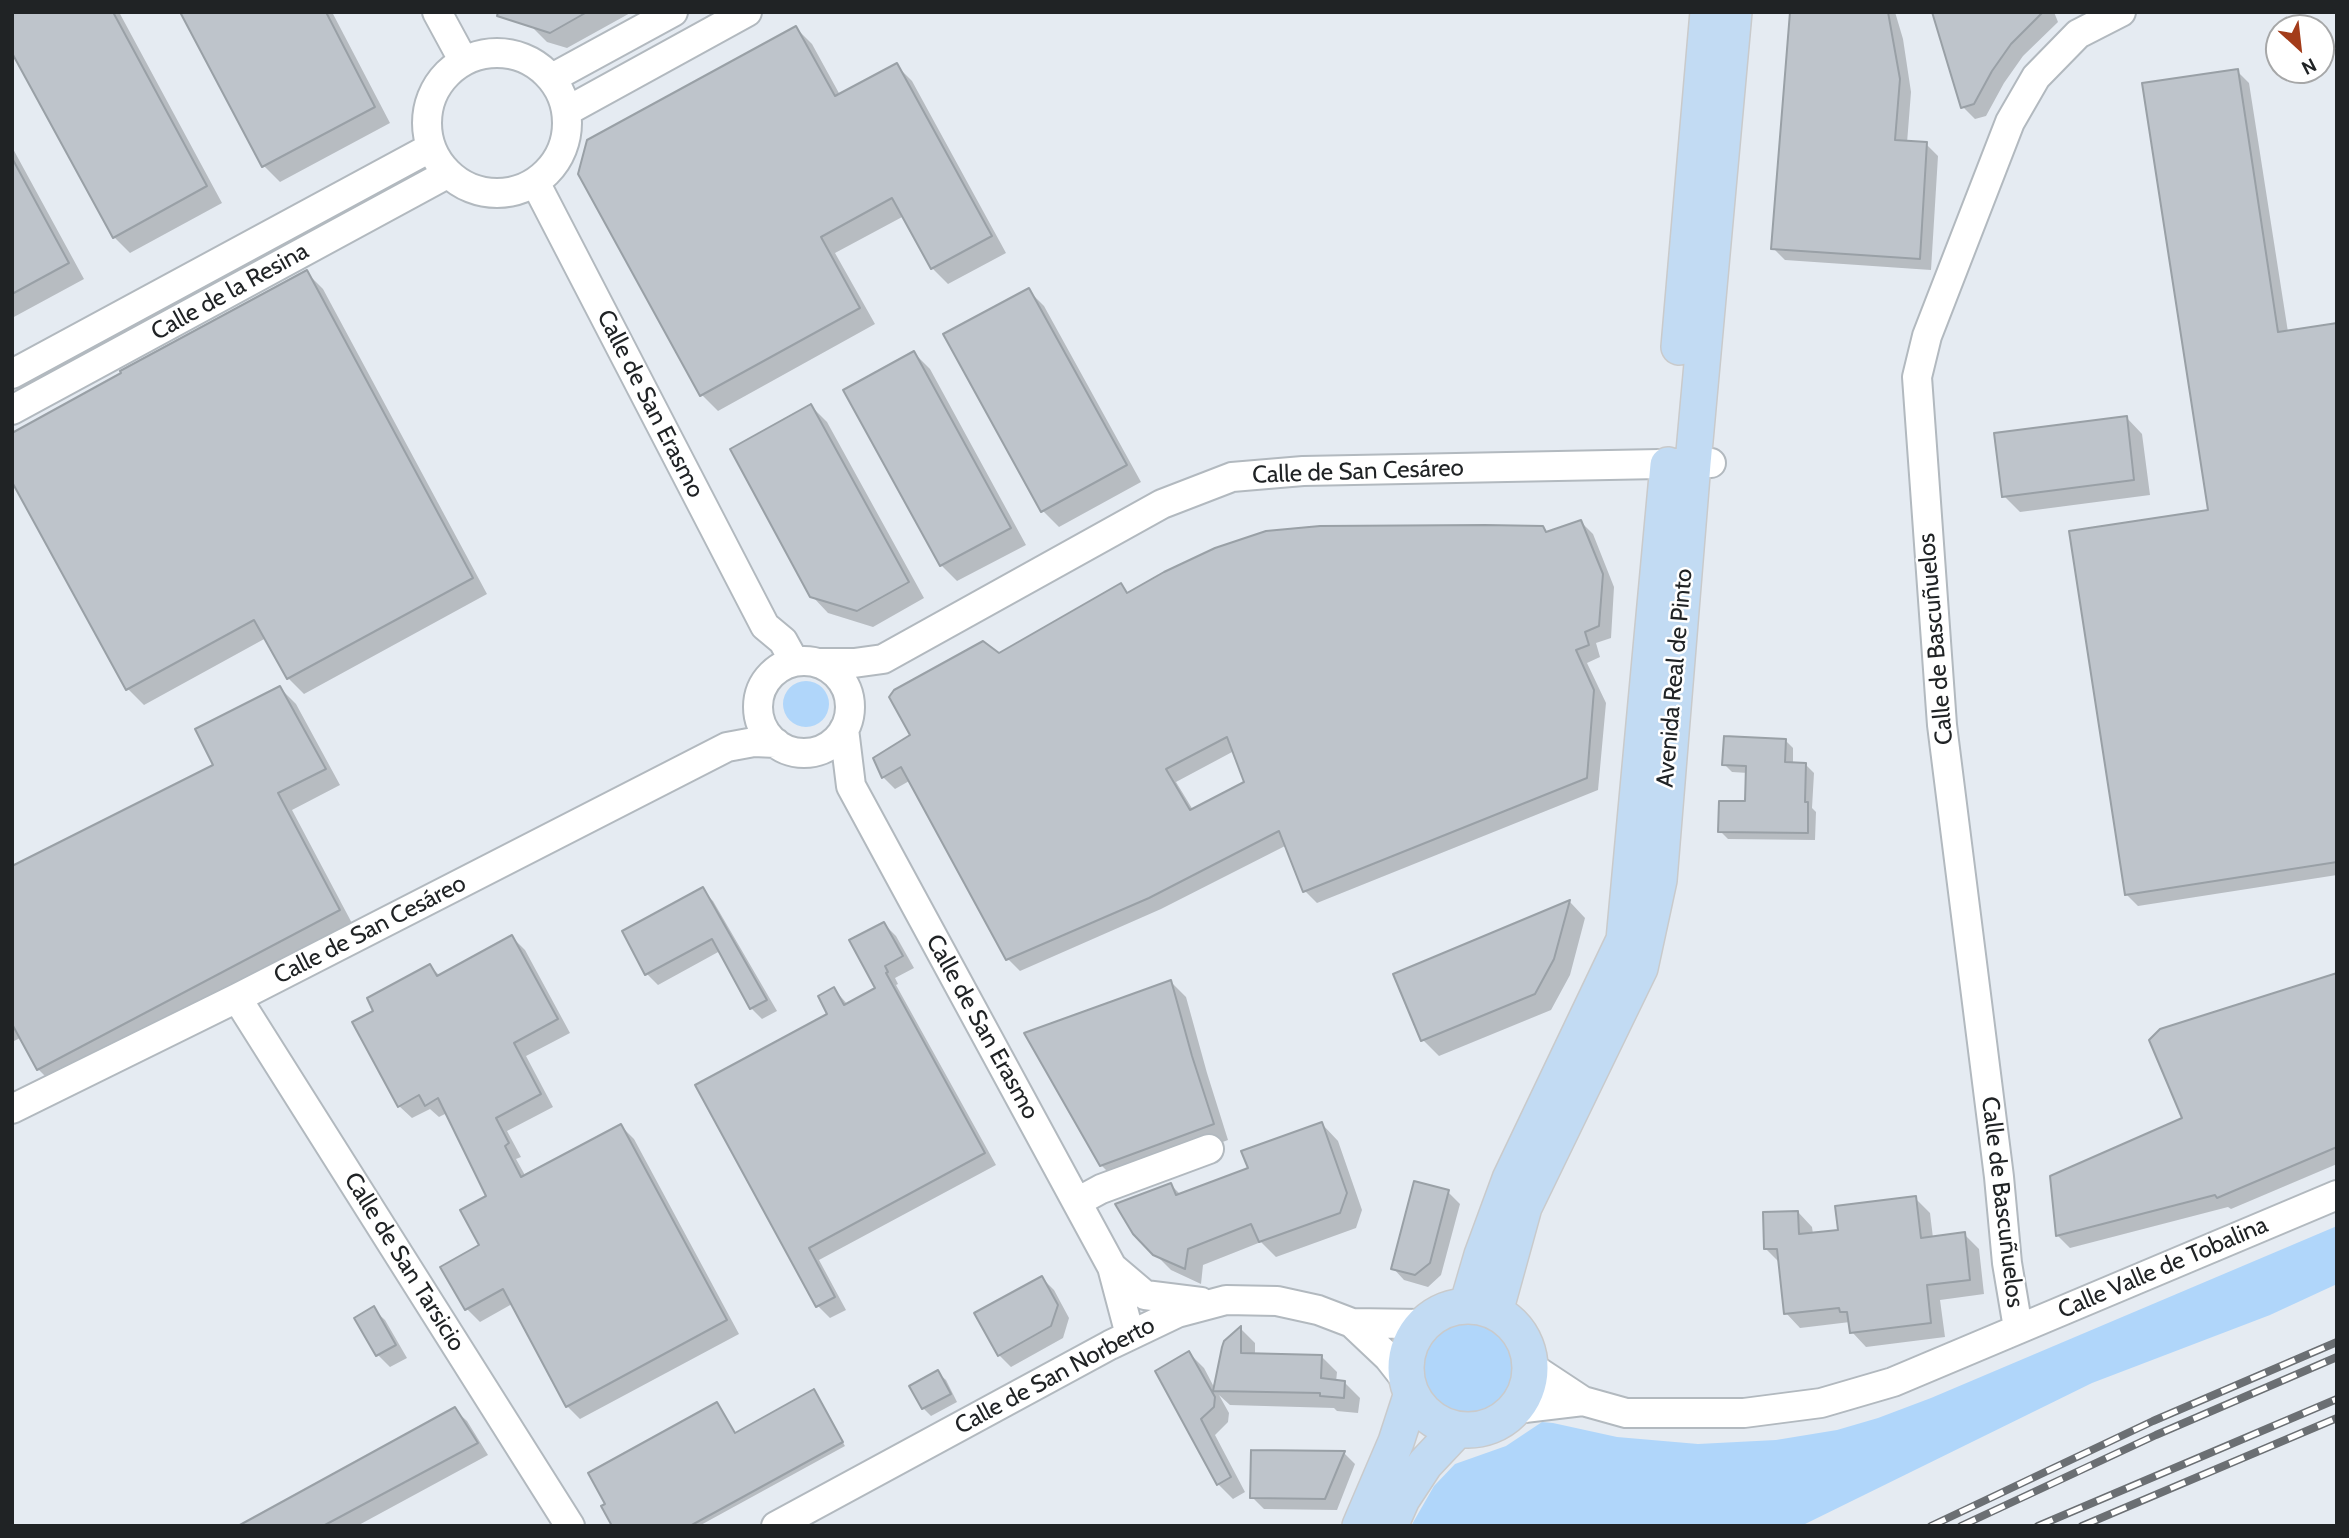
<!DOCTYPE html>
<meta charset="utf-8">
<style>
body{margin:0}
#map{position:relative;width:2349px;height:1538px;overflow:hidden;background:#e5ebf2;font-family:Cabin,sans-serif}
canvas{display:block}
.frame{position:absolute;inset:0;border:14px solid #202325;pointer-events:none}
.north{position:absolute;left:2265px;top:14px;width:70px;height:70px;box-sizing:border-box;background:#fff;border:2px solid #a6a7a8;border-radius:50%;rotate:153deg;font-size:19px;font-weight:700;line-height:28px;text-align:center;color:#202325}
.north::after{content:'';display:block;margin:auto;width:24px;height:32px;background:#a33c1a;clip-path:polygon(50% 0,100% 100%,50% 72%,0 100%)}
</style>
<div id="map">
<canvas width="2349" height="1538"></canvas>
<div class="frame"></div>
<div class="north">N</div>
</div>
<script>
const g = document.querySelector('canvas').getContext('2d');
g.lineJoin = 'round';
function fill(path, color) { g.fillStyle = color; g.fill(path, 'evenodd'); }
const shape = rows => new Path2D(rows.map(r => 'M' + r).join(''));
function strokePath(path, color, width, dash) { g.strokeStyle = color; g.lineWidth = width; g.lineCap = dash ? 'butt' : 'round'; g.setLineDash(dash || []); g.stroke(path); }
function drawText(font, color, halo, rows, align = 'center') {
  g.font = font + ' Cabin,sans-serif'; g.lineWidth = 5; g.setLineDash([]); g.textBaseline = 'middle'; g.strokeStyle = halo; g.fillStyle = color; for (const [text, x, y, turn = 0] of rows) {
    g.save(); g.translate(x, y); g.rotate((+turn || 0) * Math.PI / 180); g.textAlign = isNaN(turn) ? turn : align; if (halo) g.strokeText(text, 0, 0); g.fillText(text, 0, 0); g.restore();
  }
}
fill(shape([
 '783 704a23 23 0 1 1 46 0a23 23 0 1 1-46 0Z',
 [2337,1226,2337,1284,2270,1315,2092,1383,1801,1526,1411,1526,1434,1486,1455,1464,1506,1446,1542,1422,1553,1423,1617,1437,1698,1444,1776,1440,1837,1430,1878,1418,1931,1398],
 '1416 1366a50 50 0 1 1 100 0a50 50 0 1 1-100 0Z'
]), '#b0d6fa');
fill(shape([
 [12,12,119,12,222,203,130,253,114,237],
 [182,12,332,12,390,123,280,182,264,166],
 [523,12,632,12,567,48,547,42,530,25],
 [1792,12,1895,12,1903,39,1911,92,1907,143,1926,144,1938,156,1931,270,1785,260,1773,248],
 [1934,12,2054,12,2058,22,2023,56,2004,83,1986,116,1975,119,1963,107],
 [796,28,812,44,840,95,896,65,912,81,1006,253,948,284,932,268,904,216,835,253,875,324,718,411,702,395],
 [2237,71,2249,83,2288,332,2337,325,2337,875,2138,906,2126,894,2210,512],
 [12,147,84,279,12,318],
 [307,273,323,289,487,594,304,694,288,678,266,638,144,705,128,689,12,478],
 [1028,290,1044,306,1141,482,1059,527,1043,511,945,334],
 [914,353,930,369,1026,545,957,581,941,565],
 [811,406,827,422,924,598,873,627,828,613,812,596],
 [2126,417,2142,434,2150,495,2020,512,2004,496],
 [1581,522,1593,534,1614,587,1611,638,1596,643,1600,657,1587,663,1606,703,1598,790,1317,903,1305,891,1287,845,1161,909,1020,971,1008,959,911,780,895,789,883,777,913,736,999,655,1121,585,1129,594,1542,527,1548,533],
 [1234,751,1246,783,1193,810,1176,782],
 [280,688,296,704,340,785,292,810,354,927,54,1085,38,1069,22,1037,12,1042,12,868,215,765],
 [1785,740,1793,748,1793,764,1806,765,1814,773,1812,808,1816,812,1815,840,1728,839,1720,831,1747,803,1748,773,1732,772,1724,764],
 [702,890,713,901,777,1011,762,1019,751,1008,720,951,658,985,647,974],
 [1570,902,1585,918,1570,975,1551,1010,1439,1056,1423,1040,1395,975],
 [884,924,896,936,914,968,895,978,898,984,896,985,996,1165,819,1260,846,1310,830,1318,818,1306,698,1085,830,1015,834,989,848,1005,877,988],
 [512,937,525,950,570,1033,526,1056,553,1107,507,1131,521,1157,516,1159,526,1177,621,1126,634,1139,739,1334,580,1419,567,1406,512,1304,480,1322,467,1309,443,1267,481,1246,488,1197,447,1113,439,1117,430,1109,412,1118,399,1106,376,1012,430,966,440,976],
 [2337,974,2337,1164,2231,1209,2228,1207,2070,1248,2057,1235,2185,1119],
 [1171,982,1186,997,1207,1073,1228,1140,1117,1181,1101,1165],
 [1322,1124,1338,1141,1362,1210,1356,1228,1276,1257,1261,1242,1203,1265,1201,1284,1171,1270,1134,1233,1171,1185,1181,1195,1251,1169],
 [1448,1192,1460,1204,1441,1275,1428,1287,1404,1280,1393,1268],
 [1915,1198,1930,1213,1933,1238,1964,1234,1979,1249,1984,1294,1940,1300,1945,1337,1866,1347,1852,1332,1850,1322,1800,1328,1786,1313,1780,1263,1766,1249,1798,1212,1812,1227,1813,1234,1840,1231],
 [1042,1278,1054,1290,1069,1318,1063,1338,1011,1367,999,1355],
 [373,1309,385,1320,407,1358,390,1367,378,1355,357,1318],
 [1241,1329,1255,1343,1255,1356,1322,1357,1337,1372,1336,1382,1344,1382,1360,1398,1358,1413,1337,1411,1334,1408,1230,1405,1219,1395,1229,1413,1228,1422,1215,1435,1245,1492,1233,1499,1218,1484,1157,1371,1189,1353,1204,1368,1215,1389],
 [938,1373,946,1380,957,1402,931,1416,923,1408],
 [814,1391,845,1446,699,1526,614,1526,717,1404,735,1435],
 [455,1410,467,1421,488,1455,357,1526,241,1526],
 [1344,1453,1355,1464,1337,1510,1264,1509,1252,1497]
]), '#0003');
const building = shape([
 [12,12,113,12,207,186,113,238,12,53,12,12],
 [180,12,326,12,375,107,262,167,180,12],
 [498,12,587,12,550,33,497,16,498,12],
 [1790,12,1888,12,1900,79,1895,140,1927,142,1920,259,1771,249,1790,12],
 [1932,12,2043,12,2011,44,1992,71,1974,104,1961,108,1932,12],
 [796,26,835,96,897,63,992,236,931,269,892,198,821,237,860,308,700,396,578,174,587,140,796,26],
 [2238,69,2278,332,2337,323,2337,862,2125,895,2069,531,2208,510,2142,83,2238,69],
 [12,158,69,263,12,294,12,158],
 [307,270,473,578,287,679,254,620,126,690,12,482,12,433,121,373,120,371,307,270],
 [1029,288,1127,465,1041,512,943,334,1029,288],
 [914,351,1011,528,940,566,843,390,914,351],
 [811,404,909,582,857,611,810,597,730,449,811,404],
 [2127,416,2134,480,2002,497,1994,433,2127,416],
 [1581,520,1603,574,1599,626,1585,632,1589,645,1576,650,1594,690,1587,778,1303,892,1279,831,1149,898,1006,960,901,767,882,778,873,758,910,735,889,697,894,690,983,641,999,653,1121,583,1127,593,1164,572,1215,548,1266,531,1320,526,1485,525,1543,526,1546,532,1581,520],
 [1227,737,1244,782,1190,810,1166,769,1227,737],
 [280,686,326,769,278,793,340,910,37,1070,12,1024,12,866,213,765,195,729,280,686],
 [1724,736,1786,739,1785,762,1806,763,1805,802,1808,802,1808,833,1718,832,1719,801,1745,801,1746,766,1722,765,1724,736],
 [703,887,767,1000,750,1009,712,939,645,975,622,931,703,887],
 [1570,900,1554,959,1535,994,1421,1041,1393,974,1570,900],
 [884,922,903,956,885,966,888,972,886,973,985,1153,809,1248,835,1297,816,1307,695,1085,827,1014,818,996,834,987,844,1005,875,988,849,940,884,922],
 [512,935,558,1019,514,1043,541,1094,496,1118,509,1143,505,1146,521,1177,621,1124,727,1320,566,1407,503,1289,465,1310,440,1267,479,1245,460,1210,486,1196,438,1098,425,1106,419,1095,398,1107,352,1022,373,1011,367,998,430,964,437,976,512,935],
 [2337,973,2337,1147,2217,1198,2215,1195,2056,1236,2050,1176,2182,1118,2149,1040,2160,1029,2337,973],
 [1171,980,1192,1056,1214,1124,1100,1166,1024,1033,1171,980],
 [1322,1122,1347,1193,1340,1213,1259,1242,1251,1224,1188,1249,1185,1269,1153,1255,1133,1234,1115,1204,1171,1183,1176,1195,1248,1168,1241,1151,1322,1122],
 [1414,1181,1449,1190,1430,1263,1415,1275,1391,1269,1414,1181],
 [1916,1196,1921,1238,1965,1232,1970,1280,1927,1285,1931,1323,1850,1333,1847,1312,1840,1312,1839,1308,1784,1314,1777,1249,1764,1249,1763,1212,1798,1211,1799,1234,1838,1230,1835,1206,1916,1196],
 [1042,1276,1058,1305,1051,1326,998,1356,974,1313,1042,1276],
 [374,1306,396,1345,376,1356,354,1318,374,1306],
 [1241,1326,1241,1353,1322,1355,1321,1378,1345,1381,1344,1398,1320,1396,1320,1393,1213,1391,1222,1347,1224,1341,1241,1326],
 [1189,1351,1215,1397,1214,1407,1201,1419,1231,1477,1217,1485,1155,1371,1189,1351],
 [938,1370,951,1394,922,1409,909,1386,938,1370],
 [814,1389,843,1442,690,1526,612,1526,601,1506,605,1504,588,1473,717,1402,735,1433,814,1389],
 [455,1407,478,1443,323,1526,238,1526,455,1407],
 [1251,1450,1345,1451,1325,1499,1250,1498,1251,1450]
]);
fill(building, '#bec4cb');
strokePath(building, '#99a0a6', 2);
const minor = shape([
 [437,12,463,60],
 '427 123a70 70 0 1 1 140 0a70 70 0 1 1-140 0Z',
 [552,78,673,12],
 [567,111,747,12],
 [535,182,765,626,783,641,794,661],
 [12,374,430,148],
 [12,410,447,174],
 '758 707a46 46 0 1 1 92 0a46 46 0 1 1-92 0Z',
 [821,663,854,663,883,659,1162,504,1232,477,1303,471,1711,463],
 [844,729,851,786,1112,1267,1130,1335],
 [237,998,570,1526],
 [12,1109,237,998,727,747,754,742,776,743],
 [1077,1202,1101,1189,1209,1149],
 [1112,1267,1145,1295,1201,1302],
 [1352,1323,1388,1357,1406,1380],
 [2018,1328,2007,1263,1999,1177,1942,725,1917,377,1927,336,2010,122,2036,77,2078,34,2121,12],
 [1583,1401,1626,1413,1744,1413,1821,1403,1893,1382,2337,1195],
 [1516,1409,1583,1401,1530,1366],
 [776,1526,1110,1345,1177,1313,1226,1300,1277,1301,1318,1310,1352,1323,1423,1324]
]);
const major = shape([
 [1679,347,1708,12],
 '1406 1368a62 62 0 1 1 124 0a62 62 0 1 1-124 0Z',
 [1467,1306,1482,1255,1510,1179,1624,940,1668,465],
 [1495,1312,1524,1207,1640,968,1659,880,1693,463,1734,12],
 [1360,1526,1396,1442,1411,1396],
 [1390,1526,1402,1499,1425,1464,1457,1430]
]);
strokePath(minor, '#b2b9bf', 32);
strokePath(major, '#c9cacb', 38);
strokePath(minor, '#fff', 28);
strokePath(major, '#c2dbf3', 35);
const rail = shape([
 [1931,1526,2153,1421,2337,1342],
 [1961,1526,2156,1435,2337,1357],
 [2038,1526,2337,1399],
 [2082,1526,2337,1418]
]);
strokePath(rail, '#6b6f73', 8);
strokePath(rail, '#fff', 5, [16]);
drawText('24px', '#202325', '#fff', [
 ["Calle de la Resina",230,292,-29],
 ["Calle de San Erasmo",650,404,63],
 ["Calle de San Cesáreo",1358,472,-2],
 ["Calle de Bascuñuelos",1936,639,-95],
 ["Avenida Real de Pinto",1675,678,-85],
 ["Calle de San Cesáreo",370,930,-27],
 ["Calle de San Erasmo",982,1027,61],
 ["Calle de Bascuñuelos",2002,1202,83],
 ["Calle de San Tarsicio",404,1262,58],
 ["Calle Valle de Tobalina",2163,1268,-23],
 ["Calle de San Norberto",1055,1376,-28]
]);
</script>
